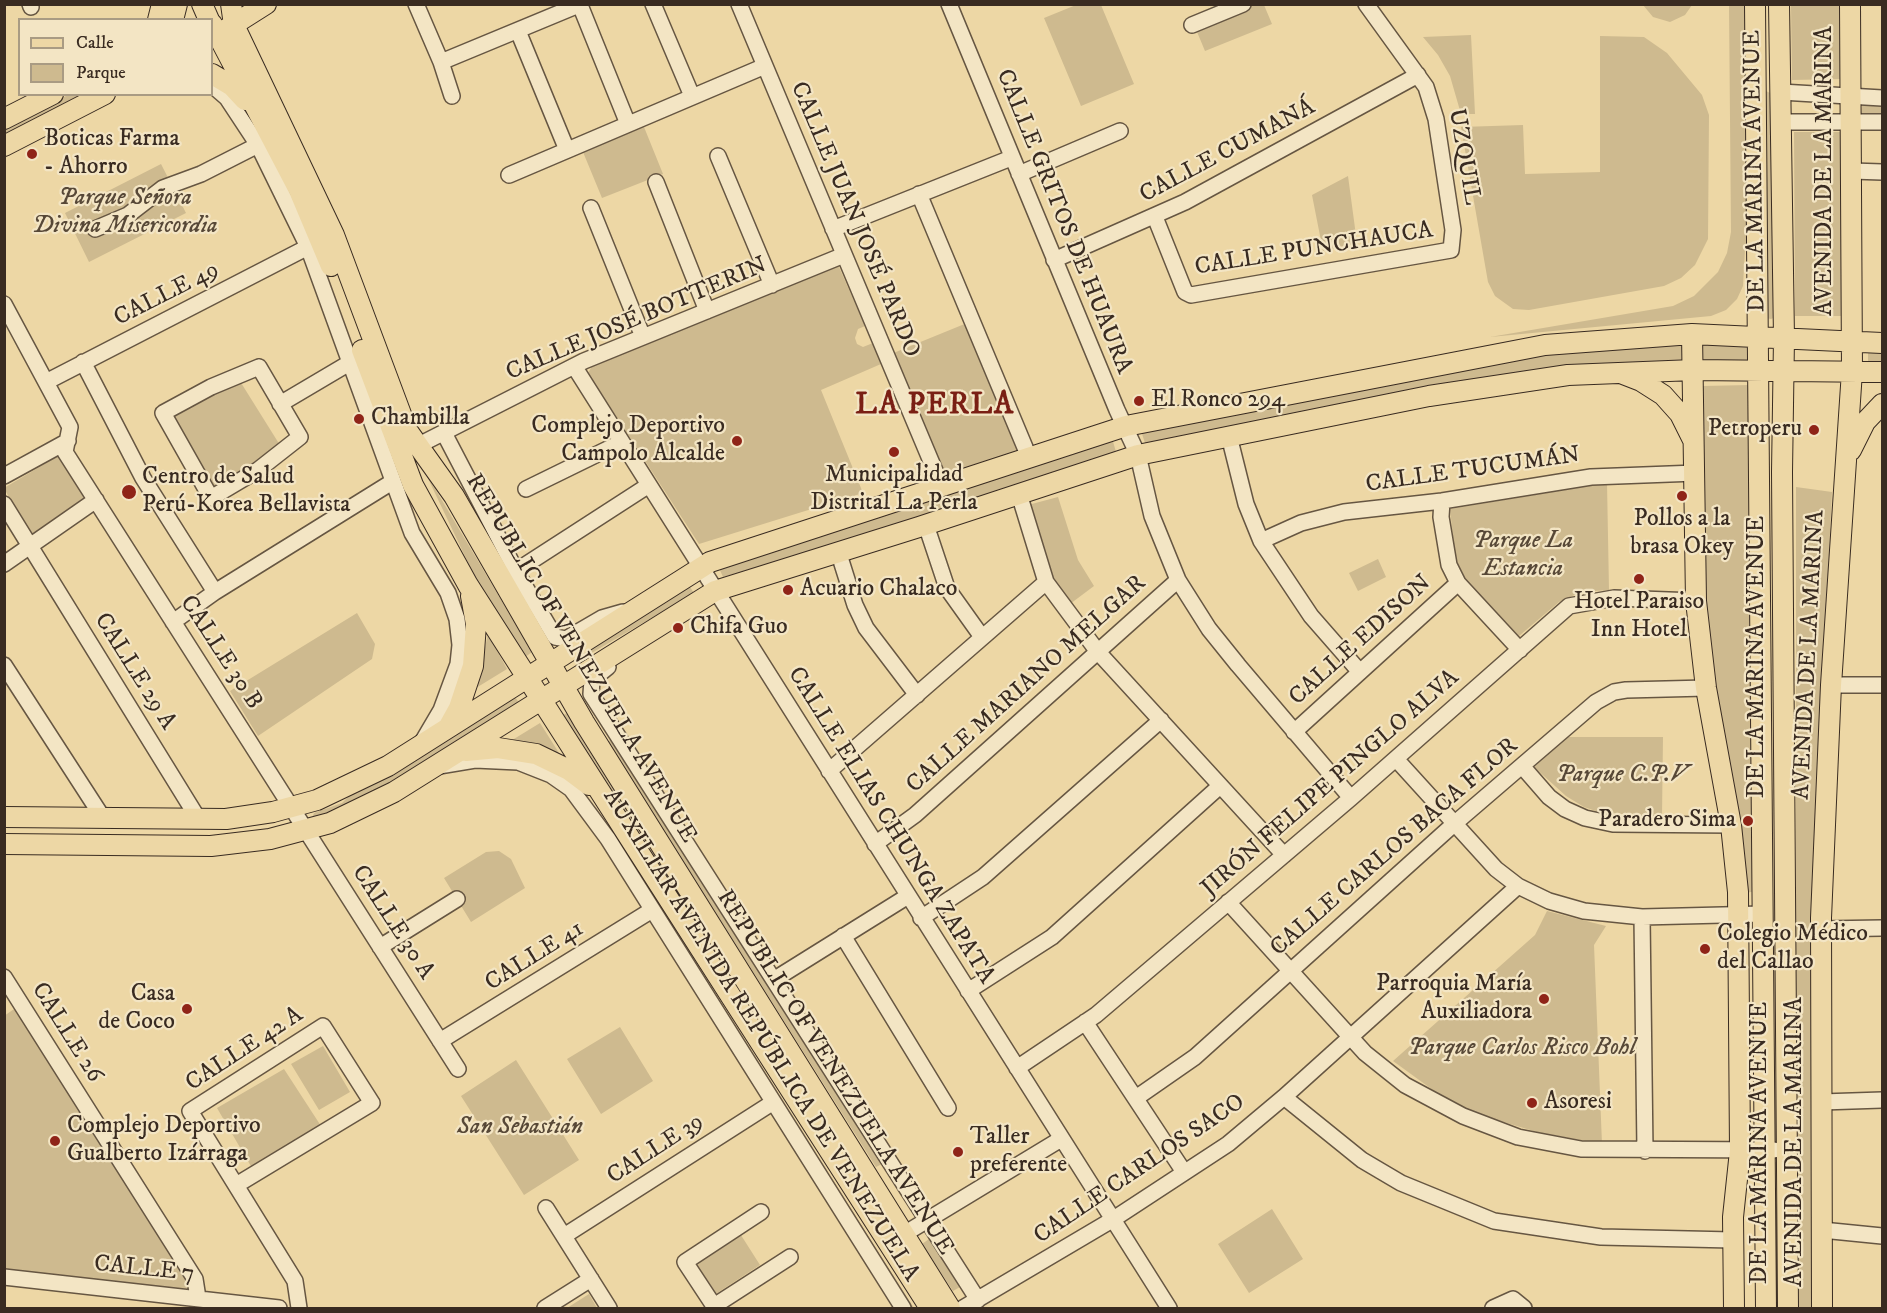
<!DOCTYPE html>
<meta charset="utf-8">
<style>
body{margin:0}
#map{position:relative;width:1887px;height:1313px;overflow:hidden;background:#edd7a5;font-family:"IM FELL DW Pica",serif}
canvas{display:block}
.frame{position:absolute;inset:0;border:6px solid #392b21;pointer-events:none}
.legend{position:absolute;left:18px;top:18px;width:195px;height:78px;box-sizing:border-box;background:#f3e5c4;border:2px solid #a99b83;margin:0;padding:8px 10px;list-style:none;font-size:18px;color:#392b21}
.legend li{display:flex;align-items:center;gap:12px;height:30px}
.legend b{width:30px;border:2px solid #a99b83}
</style>
<div id="map">
<canvas width="1887" height="1313"></canvas>
<div class="frame"></div>
<ul class="legend">
<li><b style="height:8px;background:#edd7a5"></b>Calle</li>
<li><b style="height:16px;background:#ceba8f"></b>Parque</li>
</ul>
</div>
<script>
const g = document.querySelector('canvas').getContext('2d');
g.lineJoin = 'round';
function fill(path, color) { g.fillStyle = color; g.fill(path, 'evenodd'); }
const shape = rows => new Path2D(rows.map(r => 'M' + r).join(''));
function strokePath(path, color, width, dash) { g.strokeStyle = color; g.lineWidth = width; g.lineCap = dash ? 'butt' : 'round'; g.setLineDash(dash || []); g.stroke(path); }
function drawText(font, color, halo, rows, align = 'center') {
  g.font = font + ' "IM FELL DW Pica",serif'; g.lineWidth = 4.5; g.setLineDash([]); g.textBaseline = 'middle'; g.strokeStyle = halo; g.fillStyle = color; for (const [text, x, y, turn = 0] of rows) {
    g.save(); g.translate(x, y); g.rotate((+turn || 0) * Math.PI / 180); g.textAlign = isNaN(turn) ? turn : align; if (halo) g.strokeText(text, 0, 0); g.fillText(text, 0, 0); g.restore();
  }
}
fill(shape([
 [1251,4,1264,5,1272,24,1205,51,1195,27],
 [1076,5,1101,5,1134,84,1081,106,1044,18],
 [1643,5,1692,5,1685,15,1670,22,1653,17],
 [1729,5,1746,5,1749,237,1745,249,1743,286,1737,299,1726,310,1711,316,1490,337,1673,306,1694,296,1718,272,1727,253,1731,232],
 [1791,5,1841,5,1841,79,1792,80],
 [1471,35,1475,114,1461,114,1450,76,1438,55,1423,37],
 [1600,36,1644,37,1667,53,1702,95,1709,115,1708,239,1695,265,1681,278,1664,286,1529,310,1513,309,1495,296,1488,282,1461,127,1523,125,1525,174,1600,172],
 [1766,91,1770,93,1771,142,1776,162,1776,317,1771,319,1766,318,1763,95],
 [68,95,95,95,5,141,4,127],
 [1882,104,1882,113,1861,113,1862,105],
 [644,127,663,174,602,198,583,152],
 [1794,132,1842,132,1843,316,1795,316],
 [161,164,186,213,89,262,65,213],
 [1348,176,1357,243,1323,251,1312,195],
 [834,265,839,267,865,326,858,329,855,338,857,344,863,347,873,343,881,364,821,390,863,493,699,544,588,373,592,366],
 [967,323,1018,447,1016,451,945,474,891,354],
 [1748,342,1748,364,1703,363,1701,360,1699,344],
 [1685,343,1683,361,1403,394,1145,443,1141,431,1534,355],
 [1868,350,1882,351,1882,363,1868,362],
 [238,378,283,450,213,493,169,417],
 [1750,385,1756,891,1746,893,1712,686,1704,606,1703,386],
 [1112,438,1116,452,907,523,723,577,719,568],
 [58,456,86,499,31,539,4,488],
 [424,470,532,652,524,658,472,571],
 [1607,483,1609,590,1581,592,1559,602,1519,636,1462,576,1455,555,1450,509],
 [1796,487,1832,492,1811,930,1813,1308,1796,1308],
 [1058,497,1078,560,1094,586,1070,604,1052,580,1028,505],
 [1378,559,1386,577,1358,591,1349,573],
 [688,584,694,593,590,654,587,651],
 [357,613,375,644,372,659,258,736,230,691],
 [488,634,507,669,476,688],
 [515,697,520,704,465,739,347,808,312,818,314,813,342,803,351,794],
 [569,712,882,1206,876,1211,563,715],
 [540,723,559,753,509,742],
 [1567,737,1663,737,1662,816,1602,813,1584,807,1566,796,1534,767],
 [611,739,882,1164,876,1167,608,742],
 [596,807,637,872,914,1308,909,1308,594,809],
 [499,851,511,859,525,888,471,922,444,878,486,852],
 [1547,911,1606,926,1594,945,1602,1144,1537,1132,1480,1115,1437,1093,1393,1061,1535,935],
 [17,1007,186,1266,191,1290,5,1269,4,1016],
 [620,1027,653,1081,601,1114,567,1059],
 [323,1046,350,1092,319,1110,291,1064],
 [516,1060,579,1160,524,1195,461,1096],
 [284,1069,321,1126,252,1168,217,1108],
 [1769,1162,1776,1162,1774,1195,1780,1220,1781,1308,1771,1308],
 [1272,1209,1303,1259,1249,1293,1218,1244],
 [739,1232,760,1265,714,1295,693,1261],
 [929,1239,960,1287,953,1291,922,1244],
 [589,1294,597,1308,567,1308]
]), '#ceba8f');
const minor = shape([
 [30,4,31,7],
 [416,4,441,62,452,96],
 [653,4,692,96],
 [739,4,941,485],
 [949,4,1117,410,1138,455,1152,516,1178,580,1209,629,1238,665,1351,798],
 [580,5,628,124],
 [1192,25,1243,4],
 [518,31,567,150],
 [441,62,581,4],
 [212,85,227,98,258,145,308,247,412,533,448,593,457,619,460,645,458,664,441,710,421,744],
 [1781,92,1882,98],
 [1781,122,1882,122],
 [718,156,772,285],
 [1852,171,1882,172],
 [1019,174,1120,131],
 [509,175,765,66],
 [656,182,707,311],
 [919,194,1029,457],
 [591,208,643,337],
 [1155,217,1185,292,1191,295,1451,250,1453,230,1436,119,1426,87,1366,4],
 [95,229,128,215,163,188,201,174,258,145],
 [833,229,1011,158],
 [1054,260,1185,202,1418,75],
 [4,304,70,427,65,452,458,1069],
 [83,362,143,478,215,592],
 [574,366,1169,1308],
 [259,367,300,437,258,470,211,498,163,413,211,387,259,367],
 [46,382,308,247],
 [280,404,351,362],
 [444,433,516,571,555,637,566,639,602,618,623,612],
 [1229,436,1246,504,1261,541,1311,616,1360,672],
 [417,446,584,361,844,255],
 [4,476,68,441],
 [526,489,622,442],
 [1019,494,1046,582,1098,652,1284,855],
 [1442,501,1441,517,1449,565,1458,583,1520,650],
 [4,504,199,820],
 [926,525,947,588,982,637],
 [1261,541,1301,523,1344,512,1442,501,1591,477,1696,473],
 [838,551,855,605,866,628,917,695],
 [4,564,96,500],
 [516,571,649,485],
 [173,622,215,592,392,482],
 [4,665,103,818],
 [608,667,592,680,591,694,978,1300],
 [1831,685,1882,685],
 [1294,732,1458,583],
 [1396,759,1496,869,1518,886,1549,901,1584,911,1642,917,1763,914],
 [439,766,475,760,518,762,551,775,571,789,608,839,903,1308],
 [1522,766,1549,797,1565,809,1585,818,1613,824,1731,825],
 [829,771,1046,582],
 [875,844,915,815,1178,580],
 [1228,902,1365,1053,1405,1085,1463,1116,1518,1137,1581,1149,1774,1150],
 [1642,917,1645,1151],
 [921,918,983,877,1161,720],
 [1821,929,1882,928],
 [843,936,948,1108],
 [380,947,457,899],
 [4,977,195,1279,198,1298],
 [775,979,908,896],
 [968,991,1052,937,1220,786],
 [1085,1022,1184,1172],
 [440,1041,652,910],
 [1017,1068,1096,1015,1351,798,1569,606,1614,598,1696,601],
 [1284,1097,1362,1160,1401,1183,1494,1221,1601,1237,1732,1240],
 [1136,1098,1195,1057,1454,824,1596,702,1614,692,1626,690,1706,688],
 [1822,1102,1882,1100],
 [238,1184,372,1103,323,1026,190,1111,295,1281,299,1308],
 [546,1208,609,1308],
 [761,1212,685,1262,714,1306,790,1257],
 [1822,1230,1882,1236],
 [564,1236,772,1103],
 [896,1239,1061,1139],
 [4,1277,279,1308],
 [545,1308,591,1279],
 [963,1308,1112,1220,1228,1144,1284,1097,1518,886],
 [1493,1308,1513,1299,1524,1308]
]);
const major = shape([
 [202,4,209,20],
 [231,4,234,25,334,235,407,430,454,496,584,722,950,1308],
 [1755,4,1766,1308],
 [1779,4,1784,338,1782,472,1788,1308],
 [158,20,162,4],
 [173,20,177,4],
 [212,24,299,190,331,266],
 [225,30,266,4],
 [212,74,232,86,245,100],
 [4,119,53,94],
 [4,146,105,94],
 [1692,334,1696,601,1706,688,1731,825,1738,892,1740,1151,1733,1217,1734,1308],
 [362,350,413,485,468,585,930,1308],
 [1623,374,1641,381,1663,395,1680,414,1693,440],
 [1851,450,1865,422,1882,404],
 [449,726,459,708,473,666,476,624,471,596],
 [466,751,498,748,536,754,569,770,589,785],
 [4,817,226,819,273,812,317,800,388,766,710,562,1126,426,1545,345,1692,334,1882,343],
 [4,844,211,846,270,839,330,823,394,792,715,591,919,527,1138,455,1429,396,1568,375,1694,370,1882,372],
 [1822,1308,1821,918,1831,685,1852,371,1850,4]
]);
strokePath(minor, '#665642', 18);
strokePath(major, '#392b21', 22);
strokePath(minor, '#f3e5c4', 15);
strokePath(major, '#edd7a5', 20);
for (const [x, y, r, color] of [
 [32,154,6,"#8f2418"],
 [1139,401,6,"#8f2418"],
 [359,419,6,"#8f2418"],
 [1814,430,6,"#8f2418"],
 [737,441,6,"#8f2418"],
 [894,452,6,"#8f2418"],
 [129,492,8,"#8f2418"],
 [1682,496,6,"#8f2418"],
 [1639,579,6,"#8f2418"],
 [788,590,6,"#8f2418"],
 [678,628,6,"#8f2418"],
 [1748,821,6,"#8f2418"],
 [1705,949,6,"#8f2418"],
 [1544,999,6,"#8f2418"],
 [187,1009,6,"#8f2418"],
 [1532,1103,6,"#8f2418"],
 [55,1141,6,"#8f2418"],
 [958,1152,6,"#8f2418"]
]) { const dot = new Path2D(); dot.arc(x, y, r, 0, 2 * Math.PI); g.fillStyle = color; g.fill(dot); strokePath(dot, '#f3e5c4', 2); }
drawText('24px', '#392b21', '#f3e5c4', [
 ["Boticas Farma",44,140],
 ["- Ahorro",44,168],
 ["El Ronco 294",1151,401],
 ["Chambilla",371,419],
 ["Complejo Deportivo",725,427,"right"],
 ["Campolo Alcalde",725,455,"right"],
 ["Petroperu",1802,430,"right"],
 ["Municipalidad",894,476,"center"],
 ["Distrital La Perla",894,504,"center"],
 ["Centro de Salud",142,478],
 ["Perú-Korea Bellavista",142,506],
 ["Pollos a la",1682,520,"center"],
 ["brasa Okey",1682,548,"center"],
 ["Acuario Chalaco",800,590],
 ["Hotel Paraiso",1639,603,"center"],
 ["Inn Hotel",1639,631,"center"],
 ["Chifa Guo",690,628],
 ["Paradero Sima",1736,821,"right"],
 ["Colegio Médico",1717,935],
 ["del Callao",1717,963],
 ["Parroquia María",1532,985,"right"],
 ["Auxiliadora",1532,1013,"right"],
 ["Casa",175,995,"right"],
 ["de Coco",175,1023,"right"],
 ["Asoresi",1544,1103],
 ["Complejo Deportivo",67,1127],
 ["Gualberto Izárraga",67,1155],
 ["Taller",970,1138],
 ["preferente",970,1166]
], 'left');
drawText('24px', '#392b21', '#f3e5c4', [
 ["CALLE CUMANÁ",1228,152,-28],
 ["UZQUIL",1463,157,80],
 ["DE LA MARINA AVENUE",1756,171,-91],
 ["AVENIDA DE LA MARINA",1826,171,-90],
 ["CALLE JUAN JOSÉ PARDO",854,220,67],
 ["CALLE GRITOS DE HUAURA",1063,222,68],
 ["CALLE PUNCHAUCA",1314,250,-9],
 ["CALLE 49",167,295,-27],
 ["CALLE JOSÉ BOTTERIN",637,320,-23],
 ["CALLE TUCUMÁN",1473,471,-8],
 ["CALLE EDISON",1361,641,-42],
 ["CALLE 30 B",220,653,57],
 ["AVENIDA DE LA MARINA",1810,655,-87],
 ["DE LA MARINA AVENUE",1758,657,-90],
 ["REPUBLIC OF VENEZUELA AVENUE",580,659,59],
 ["CALLE 29 A",134,672,58],
 ["CALLE MARIANO MELGAR",1027,685,-42],
 ["JIRÓN FELIPE PINGLO ALVA",1331,784,-41],
 ["CALLE ELIAS CHUNGA ZAPATA",890,826,58],
 ["CALLE CARLOS BACA FLOR",1395,848,-41],
 ["CALLE 30 A",392,923,57],
 ["CALLE 41",535,957,-32],
 ["CALLE 26",66,1033,58],
 ["AUXILIAR AVENIDA REPÚBLICA DE VENEZUELA",760,1036,58],
 ["CALLE 42 A",245,1050,-33],
 ["REPUBLIC OF VENEZUELA AVENUE",834,1073,58],
 ["AVENIDA DE LA MARINA",1796,1142,-90],
 ["DE LA MARINA AVENUE",1761,1143,-90],
 ["CALLE 39",656,1150,-33],
 ["CALLE CARLOS SACO",1140,1170,-34],
 ["CALLE 7",144,1270,6]
]);
drawText('italic 24px', '#574837', '#f3e5c4', [
 ["Parque Señora",125,199],
 ["Divina Misericordia",125,227],
 ["Parque La",1523,542],
 ["Estancia",1523,570],
 ["Parque C.P.V",1622,776],
 ["Parque Carlos Risco Bohl",1522,1049],
 ["San Sebastián",520,1128]
]);
g.letterSpacing = '1.5px';
drawText('bold 30px', '#7a1f14', '#f3e5c4', [
 ["LA PERLA",935,407]
]);
g.letterSpacing = '0px';
</script>
